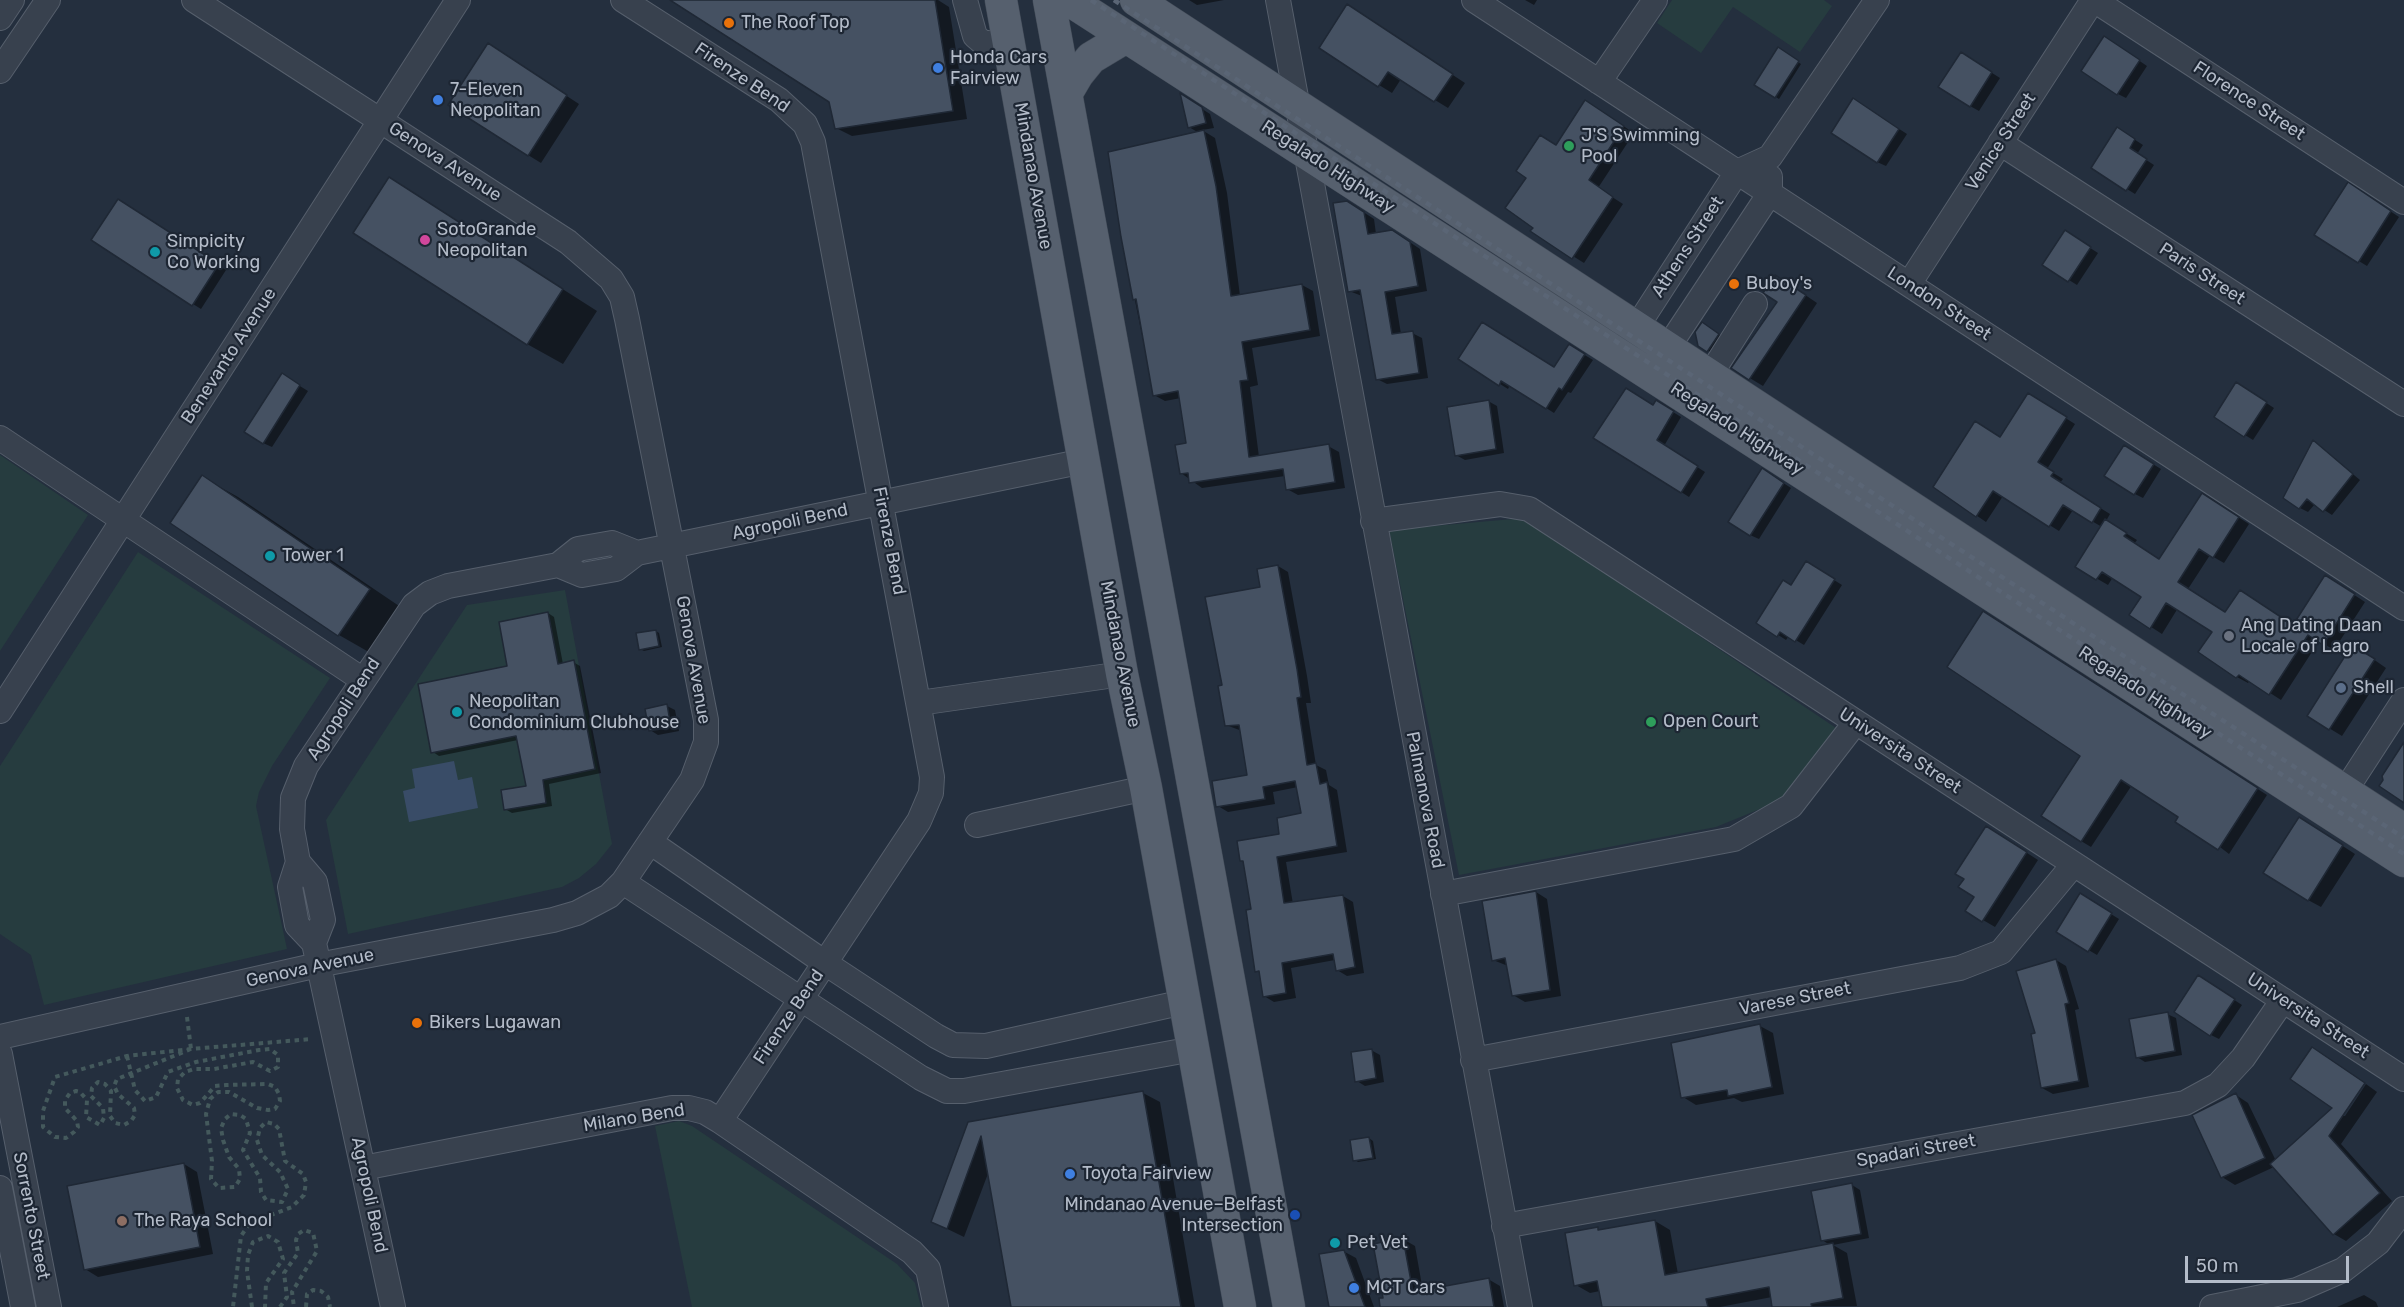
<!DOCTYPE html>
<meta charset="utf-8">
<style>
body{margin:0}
#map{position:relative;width:2404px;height:1307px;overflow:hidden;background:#242f3e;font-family:Rubik,sans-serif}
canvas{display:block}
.scale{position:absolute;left:2185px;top:1256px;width:164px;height:27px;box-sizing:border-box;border:3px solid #b4bcc9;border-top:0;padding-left:8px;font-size:18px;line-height:21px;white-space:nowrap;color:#b4bcc9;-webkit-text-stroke:4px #1d2633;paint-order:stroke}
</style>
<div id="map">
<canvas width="2404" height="1307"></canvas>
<div class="scale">50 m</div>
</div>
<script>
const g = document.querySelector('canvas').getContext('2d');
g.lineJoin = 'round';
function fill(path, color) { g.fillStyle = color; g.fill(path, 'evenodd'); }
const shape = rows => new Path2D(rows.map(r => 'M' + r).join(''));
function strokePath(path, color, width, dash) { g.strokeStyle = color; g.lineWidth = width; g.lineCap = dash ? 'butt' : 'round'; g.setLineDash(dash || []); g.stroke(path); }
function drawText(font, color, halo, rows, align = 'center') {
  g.font = font + ' Rubik,sans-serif'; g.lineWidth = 4.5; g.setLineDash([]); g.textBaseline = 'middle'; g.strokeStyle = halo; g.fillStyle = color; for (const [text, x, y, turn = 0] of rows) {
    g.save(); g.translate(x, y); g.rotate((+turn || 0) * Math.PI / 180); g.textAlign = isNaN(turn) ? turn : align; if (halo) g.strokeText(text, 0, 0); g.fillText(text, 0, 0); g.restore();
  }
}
fill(shape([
 [1672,0,1824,0,1832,6,1800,52,1733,7,1701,53,1657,23],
 [0,455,88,515,0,651],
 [1524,518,1839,730,1782,800,1716,827,1459,875,1389,530],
 [138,552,330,678,272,766,259,792,256,806,287,949,44,1005,31,955,0,934,0,766],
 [565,590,612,844,596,864,579,878,562,887,348,934,326,820,467,605],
 [679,1121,692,1126,897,1264,915,1283,921,1307,692,1307,655,1126]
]), '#263c3f');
fill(shape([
 [454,761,458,780,472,777,478,808,409,822,403,791,415,788,412,769]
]), '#394c67');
fill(shape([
 [673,0,938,0,949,7,967,119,852,136,836,128,830,101],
 [1189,0,1224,0,1197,5],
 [1525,0,1537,0,1534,5],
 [1360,14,1465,83,1448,108,1401,79,1392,93,1379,85],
 [2113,43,2147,66,2126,98,2118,94],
 [1778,49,1801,64,1779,99,1756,84],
 [501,53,579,104,541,163,528,155],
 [1970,59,2000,78,1979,111,1970,106],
 [1182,96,1210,114,1214,128,1202,130,1215,138,1227,193,1240,296,1302,285,1313,291,1320,336,1252,348,1258,385,1250,387,1259,457,1328,446,1339,452,1345,488,1298,495,1287,489,1285,476,1202,488,1181,473,1188,444,1181,398,1165,401,1154,395,1122,236,1199,133,1189,127],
 [1862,105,1907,134,1886,166,1877,162],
 [1596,108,1634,133,1598,188,1623,204,1584,263,1533,231],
 [2126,134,2143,145,2137,154,2154,165,2135,194,2127,189],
 [390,179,597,311,563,364,527,344],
 [2357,189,2399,217,2367,266,2316,235],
 [126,206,226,270,201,309,193,304],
 [1357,208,1374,219,1376,234,1402,237,1420,249,1427,291,1395,297,1401,334,1412,333,1422,338,1428,378,1387,384,1377,379,1362,296,1349,291],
 [2073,237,2098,253,2077,285,2069,280],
 [1789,284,1817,303,1763,386,1733,368],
 [1715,332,1731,342,1721,359,1699,345],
 [1578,351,1593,360,1571,393,1568,392,1554,413,1510,385,1508,389,1460,359,1555,369],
 [290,380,308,391,272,447,263,443],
 [2245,389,2274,408,2253,440,2216,417],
 [1488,401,1497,406,1504,453,1465,460,1456,455],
 [2038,401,2075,424,2047,469,2063,479,2060,483,2110,514,2106,521,2137,540,2134,544,2160,561,2213,501,2249,524,2224,563,2210,555,2188,589,2226,614,2294,626,2336,583,2365,602,2334,650,2319,641,2281,700,2250,680,2248,683,2237,677,2214,632,2178,608,2162,634,2131,614,2143,596,2113,577,2108,585,2077,567,2102,527,2073,510,2059,531,2003,496,1986,522,1935,487,2001,439],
 [1654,407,1665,407,1681,417,1664,446,1705,472,1689,497,1595,437],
 [2314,442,2360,480,2332,515,2315,504,2308,512,2300,508],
 [2133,452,2161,469,2143,498,2135,494],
 [1771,475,1791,488,1759,539,1750,535],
 [202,477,238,497,405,610,374,655,339,635],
 [1278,566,1288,572,1307,676,1311,703,1306,703,1316,765,1326,770,1329,785,1337,790,1347,852,1286,862,1293,904,1343,896,1353,902,1364,973,1347,976,1337,970,1335,960,1291,968,1296,998,1274,1002,1264,996,1261,973,1256,971,1252,910,1245,862,1241,860,1281,835,1302,815,1298,787,1273,792,1275,804,1228,812,1218,806,1249,777,1242,731,1226,725,1224,686,1262,588],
 [1815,568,1842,585,1804,645,1789,636,1786,640,1758,622,1791,587],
 [548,613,554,617,563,664,573,662,580,666,601,773,549,784,552,806,512,813,505,809,528,787,518,740,439,756,433,752,509,667],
 [1994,619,2267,795,2229,854,2180,816,2132,785,2091,847,2081,841,2083,756],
 [656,631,659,633,662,647,644,651,640,649],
 [2366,654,2386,668,2342,736,2309,716],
 [667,706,675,710,679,731,658,735,650,730],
 [2312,826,2355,854,2321,907,2308,900],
 [1999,835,2038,860,1995,927,1983,920],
 [1536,892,1547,899,1561,996,1525,1002,1513,995,1508,966,1493,960],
 [2080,895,2119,919,2097,955,2058,932],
 [2056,960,2066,966,2079,1009,2075,1010,2089,1087,2053,1094,2042,1088,2037,1034],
 [2207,982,2242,1005,2219,1039,2211,1035],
 [2167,1014,2176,1018,2182,1055,2145,1062,2137,1057],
 [1760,1026,1773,1033,1784,1094,1742,1102,1734,1098,1696,1105,1683,1097],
 [2313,1049,2364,1083,2341,1116,2345,1116,2366,1084,2377,1092,2341,1144,2392,1201,2346,1241,2334,1234,2274,1167,2235,1185,2222,1177,2194,1116,2236,1095,2248,1103,2276,1161,2335,1108],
 [1371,1050,1380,1055,1384,1082,1365,1086,1357,1081],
 [1143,1093,1160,1102,1195,1307,1013,1307,989,1171,964,1237,933,1222,970,1124],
 [1369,1138,1373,1141,1376,1159,1358,1162,1355,1160],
 [184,1164,197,1172,213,1254,98,1277,85,1269],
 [1852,1185,1860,1190,1869,1238,1833,1245,1847,1253,1857,1306,1774,1307,1772,1297,1720,1307,1603,1307,1600,1291,1590,1293,1576,1285,1597,1229,1602,1231,1655,1221,1670,1230,1678,1274,1830,1245,1822,1240],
 [1403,1239,1415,1246,1423,1291,1488,1279,1500,1286,1504,1307,1386,1307],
 [1343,1251,1356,1258,1374,1307,1331,1307],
 [2364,1295,2376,1302,2378,1307,2337,1307]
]), '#0007');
const building = shape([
 [670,0,935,0,953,111,835,129,829,102,670,0],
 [1347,4,1453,74,1434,102,1388,72,1378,87,1319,48,1347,4],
 [2104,36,2140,60,2117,95,2081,71,2104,36],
 [488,43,567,95,528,156,448,105,488,43],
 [1778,47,1799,61,1775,98,1754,85,1778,47],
 [1961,52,1992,72,1970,107,1938,87,1961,52],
 [1180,93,1202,107,1206,123,1188,128,1180,93],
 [1853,98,1899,129,1877,163,1831,133,1853,98],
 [1585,100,1624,126,1589,180,1613,197,1572,259,1530,231,1533,228,1505,208,1526,178,1516,171,1540,135,1556,145,1585,100],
 [2117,127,2135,139,2130,148,2147,159,2126,191,2091,168,2117,127],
 [1204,130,1216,186,1231,296,1302,284,1310,330,1242,342,1248,380,1240,381,1249,457,1329,444,1335,482,1286,490,1283,469,1189,483,1188,473,1180,474,1175,445,1186,443,1178,391,1153,396,1136,299,1133,300,1121,237,1108,152,1204,130],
 [389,177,563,289,527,345,353,233,389,177],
 [2348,182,2391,211,2358,263,2314,235,2348,182],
 [118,199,219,264,192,306,91,240,118,199],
 [1347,201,1364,212,1368,234,1392,230,1410,242,1418,286,1385,292,1392,334,1413,331,1419,373,1376,380,1360,290,1348,292,1333,203,1347,201],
 [2065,230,2091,247,2068,282,2042,265,2065,230],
 [1775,275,1806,295,1749,380,1731,368,1777,302,1763,293,1775,275],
 [1482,322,1554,367,1569,344,1585,354,1562,390,1559,388,1546,409,1501,381,1499,386,1458,359,1482,322],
 [1702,322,1719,334,1707,352,1698,346,1695,332,1702,322],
 [282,373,300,385,263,444,244,432,282,373],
 [2236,382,2267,402,2244,437,2214,417,2236,382],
 [1626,388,1653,405,1656,400,1674,411,1657,440,1698,466,1681,493,1593,438,1626,388],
 [2028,393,2067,417,2038,462,2054,472,2051,476,2101,508,2092,523,2063,505,2049,527,1993,491,1976,517,1933,487,1975,421,2000,437,2028,393],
 [1489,400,1496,449,1455,456,1447,407,1489,400],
 [2313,440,2353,474,2323,512,2307,499,2299,509,2283,498,2313,440],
 [2124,445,2154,464,2134,495,2104,476,2124,445],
 [1762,468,1784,483,1750,536,1728,522,1762,468],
 [202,475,370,589,338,636,170,523,202,475],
 [2202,493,2239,517,2213,558,2199,549,2178,582,2225,612,2240,590,2293,625,2325,575,2355,594,2323,645,2308,635,2269,695,2239,675,2236,678,2198,652,2212,632,2166,603,2150,629,2129,615,2141,597,2102,572,2096,580,2075,567,2105,519,2127,533,2124,536,2159,559,2202,493],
 [1806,561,1835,579,1795,642,1780,632,1777,637,1756,623,1783,580,1791,585,1806,561],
 [1278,565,1297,669,1301,697,1297,698,1307,765,1316,763,1320,784,1327,782,1337,846,1277,857,1284,903,1343,895,1355,967,1336,971,1333,954,1282,963,1286,993,1263,997,1259,971,1255,972,1246,910,1251,909,1243,861,1240,861,1237,841,1279,834,1277,818,1301,813,1295,781,1263,787,1265,799,1216,807,1212,781,1247,775,1239,725,1225,726,1218,686,1222,685,1205,597,1260,587,1257,569,1278,565],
 [1983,611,2258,788,2218,850,2175,822,2178,817,2121,780,2081,842,2041,816,2080,756,1947,667,1983,611],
 [548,612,558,664,574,660,595,769,543,780,546,803,504,810,501,790,526,786,516,736,431,753,418,684,507,666,499,622,548,612],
 [656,630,659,646,639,650,636,633,656,630],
 [2352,645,2375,659,2329,730,2307,716,2352,645],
 [667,704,671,727,649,731,645,709,667,704],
 [2404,742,2404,803,2379,786,2383,780,2382,776,2404,742],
 [2299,817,2343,845,2308,901,2263,873,2299,817],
 [1986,826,2027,852,1982,922,1965,911,1974,897,1958,887,1964,879,1955,874,1986,826],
 [1536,891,1550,990,1512,996,1505,958,1492,961,1482,901,1536,891],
 [2080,893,2112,913,2088,952,2056,932,2080,893],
 [2056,959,2069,1003,2065,1004,2079,1081,2041,1088,2031,1034,2035,1033,2016,971,2056,959],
 [2198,975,2235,999,2210,1036,2174,1012,2198,975],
 [2168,1012,2175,1051,2136,1058,2129,1019,2168,1012],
 [1760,1024,1772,1087,1728,1096,1727,1090,1681,1098,1671,1043,1760,1024],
 [2312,1047,2365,1083,2329,1136,2380,1193,2333,1235,2270,1164,2332,1108,2290,1079,2312,1047],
 [1372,1049,1376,1078,1355,1082,1351,1052,1372,1049],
 [1143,1091,1181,1307,1011,1307,981,1136,947,1229,931,1222,968,1122,1143,1091],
 [2236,1093,2265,1158,2221,1178,2192,1115,2236,1093],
 [1369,1137,1373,1158,1353,1161,1350,1140,1369,1137],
 [184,1163,200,1247,84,1270,67,1186,184,1163],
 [1852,1183,1861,1234,1821,1241,1811,1191,1852,1183],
 [1655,1220,1665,1275,1833,1243,1843,1298,1811,1304,1812,1307,1772,1307,1769,1287,1706,1299,1708,1307,1602,1307,1597,1281,1574,1286,1565,1233,1598,1227,1598,1230,1655,1220],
 [1403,1238,1413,1292,1489,1278,1494,1307,1380,1307,1379,1298,1383,1298,1373,1244,1403,1238],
 [1344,1250,1365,1307,1329,1307,1319,1254,1344,1250]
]);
fill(building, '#455162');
strokePath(building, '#1f2835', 1.5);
const minor = shape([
 [623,0,779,100,805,124,813,142,932,777,931,793,919,821,720,1121],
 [965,0,975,36,982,42,1009,46],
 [1278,0,1520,1307],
 [1474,0,2404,608],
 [2094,0,2404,202],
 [0,18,12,0],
 [0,71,48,0],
 [1599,82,1655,0],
 [2000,143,2404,404],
 [1909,284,2093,0],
 [1627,342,1737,172,1770,157,1877,0],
 [1659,361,1770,193,1770,177],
 [1710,375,1755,304],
 [0,438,363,680],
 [1373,521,1500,504,1529,509,2404,1079],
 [558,565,582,575,616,569,637,553,1084,461],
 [919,703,1122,674],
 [0,711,458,0],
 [2345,791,2404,700],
 [977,825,1146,788],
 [650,842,825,963,936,1036,953,1045,986,1046,1184,1002],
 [298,862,315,882,323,920,314,943,393,1307],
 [623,882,921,1078,947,1091,964,1091,1193,1049],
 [1443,894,1734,839,1791,806,1856,722],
 [314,943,297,925,290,887,298,862,292,829,293,798,306,766,414,605,430,593,448,586,558,565,578,549,612,543,637,553],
 [0,1037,318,965,553,920,577,913,609,896,623,882,692,780,706,742,706,720,627,319,622,297,611,279,568,242,194,0],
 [0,1054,49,1307],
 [1473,1060,1960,968,2001,952,2074,864],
 [363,1168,672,1108,689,1108,705,1112,720,1121,912,1252,928,1269,936,1307],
 [0,1188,23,1307],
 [1504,1226,2185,1103,2218,1085,2243,1058,2283,1000],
 [2212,1307,2297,1290,2343,1270,2378,1243,2404,1209]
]);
const major = shape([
 [1001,0,1122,674,1146,788,1240,1307],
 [1049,0,1289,1307],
 [1069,0,2404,861],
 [1136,0,2404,830],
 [1068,91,1078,74,1091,58,1126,37]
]);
strokePath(minor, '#565f6c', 26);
strokePath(major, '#414a57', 33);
strokePath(shape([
 [187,1017,191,1049],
 [191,1049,117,1079,114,1086,118,1094,134,1108,135,1115,131,1121,124,1125,115,1123,110,1116,111,1091,105,1084,98,1082,92,1088,91,1096,103,1108,104,1118,100,1125,86,1117,87,1100,80,1092,76,1091,70,1093,65,1100,65,1108,77,1121,78,1127,74,1132,66,1138,55,1137,43,1127,43,1111,55,1077,127,1056,191,1049,312,1039],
 [127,1056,135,1090,145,1101,156,1097,168,1072,196,1062,259,1050,270,1049,278,1055,278,1067,270,1071,253,1062,214,1069,194,1069,185,1072,178,1079,177,1088,183,1100,193,1105,200,1103,215,1086,226,1085,268,1084,275,1087,279,1094,280,1101,275,1109,268,1110,257,1108,229,1092,218,1092,210,1099,206,1114,212,1161,211,1179,219,1188,235,1187,240,1179,239,1169,229,1157,223,1140,221,1128,225,1119,231,1114,240,1115,246,1119,250,1133,243,1150,260,1178,261,1192,266,1200,282,1202,288,1189,280,1172,262,1155,257,1140,260,1128,266,1122,274,1124,279,1129,285,1161,303,1174,306,1182,304,1195,292,1207,250,1223,241,1236,233,1307],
 [252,1307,247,1271,248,1255,253,1242,268,1236,278,1242,283,1259,266,1283,265,1307],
 [280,1307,287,1297,284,1273,298,1253,296,1240,298,1234,304,1230,313,1233,317,1251,292,1292,294,1307],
 [306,1307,307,1294,313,1290,321,1291,328,1297,330,1307]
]), '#44595c', 4, [4.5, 4.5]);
strokePath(minor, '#38414e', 24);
strokePath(major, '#56606e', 32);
strokePath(shape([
 [1091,0,2404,854],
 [1114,0,2404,838]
]), '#5a6575', 4.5, [6, 6]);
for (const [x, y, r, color] of [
 [729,23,6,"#e8710a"],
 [938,68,6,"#3f7fe0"],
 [438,100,6,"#3f7fe0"],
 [1569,146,6,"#2e9e5b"],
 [425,240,6,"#d1479c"],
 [155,252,6,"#0f9aa8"],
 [1734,284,6,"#e8710a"],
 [270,556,6,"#0f9aa8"],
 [2229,636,6,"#6b7280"],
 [2341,688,6,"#5c6f8a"],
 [457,712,6,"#0f9aa8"],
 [1651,722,6,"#2e9e5b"],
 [417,1023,6,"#e8710a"],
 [1070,1174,6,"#3f7fe0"],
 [1295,1215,6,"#1a4fb4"],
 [122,1221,6,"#8d6e63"],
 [1335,1243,6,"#0f9aa8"],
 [1354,1288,6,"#3f7fe0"]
]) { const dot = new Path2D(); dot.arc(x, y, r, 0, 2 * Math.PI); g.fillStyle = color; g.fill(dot); strokePath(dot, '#1d2633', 2); }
drawText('18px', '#b4bcc9', '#1d2633', [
 ["The Roof Top",741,23],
 ["Honda Cars",950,58],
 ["Fairview",950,79],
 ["7-Eleven",450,90],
 ["Neopolitan",450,111],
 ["J'S Swimming",1581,136],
 ["Pool",1581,157],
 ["SotoGrande",437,230],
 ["Neopolitan",437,251],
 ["Simpicity",167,242],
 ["Co Working",167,263],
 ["Buboy's",1746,284],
 ["Tower 1",282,556],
 ["Ang Dating Daan",2241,626],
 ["Locale of Lagro",2241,647],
 ["Shell",2353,688],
 ["Neopolitan",469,702],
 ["Condominium Clubhouse",469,723],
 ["Open Court",1663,722],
 ["Bikers Lugawan",429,1023],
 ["Toyota Fairview",1082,1174],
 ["Mindanao Avenue–Belfast",1283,1205,"right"],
 ["Intersection",1283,1226,"right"],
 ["The Raya School",134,1221],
 ["Pet Vet",1347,1243],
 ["MCT Cars",1366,1288]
], 'left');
drawText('18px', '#b4bcc9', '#1d2633', [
 ["Firenze Bend",742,78,34],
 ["Florence Street",2249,101,33],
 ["Venice Street",2001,142,-57],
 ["Genova Avenue",445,162,33],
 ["Regalado Highway",1328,167,33],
 ["Mindanao Avenue",1033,176,80],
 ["Athens Street",1688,247,-57],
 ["Paris Street",2202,274,33],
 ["London Street",1939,304,33],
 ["Benevanto Avenue",229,356,-57],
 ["Regalado Highway",1737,429,33],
 ["Agropoli Bend",790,522,-12],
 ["Firenze Bend",889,541,79],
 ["Mindanao Avenue",1120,654,79],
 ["Genova Avenue",693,660,80],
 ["Regalado Highway",2145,693,33],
 ["Agropoli Bend",344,709,-57],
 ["Universita Street",1900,751,33],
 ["Palmanova Road",1425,800,79],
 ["Genova Avenue",310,968,-12],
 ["Varese Street",1795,999,-11],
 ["Universita Street",2308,1016,33],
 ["Firenze Bend",789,1017,-56],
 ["Milano Bend",634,1118,-9],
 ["Spadari Street",1916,1151,-10],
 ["Agropoli Bend",369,1195,78],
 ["Sorrento Street",31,1216,79]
]);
</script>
